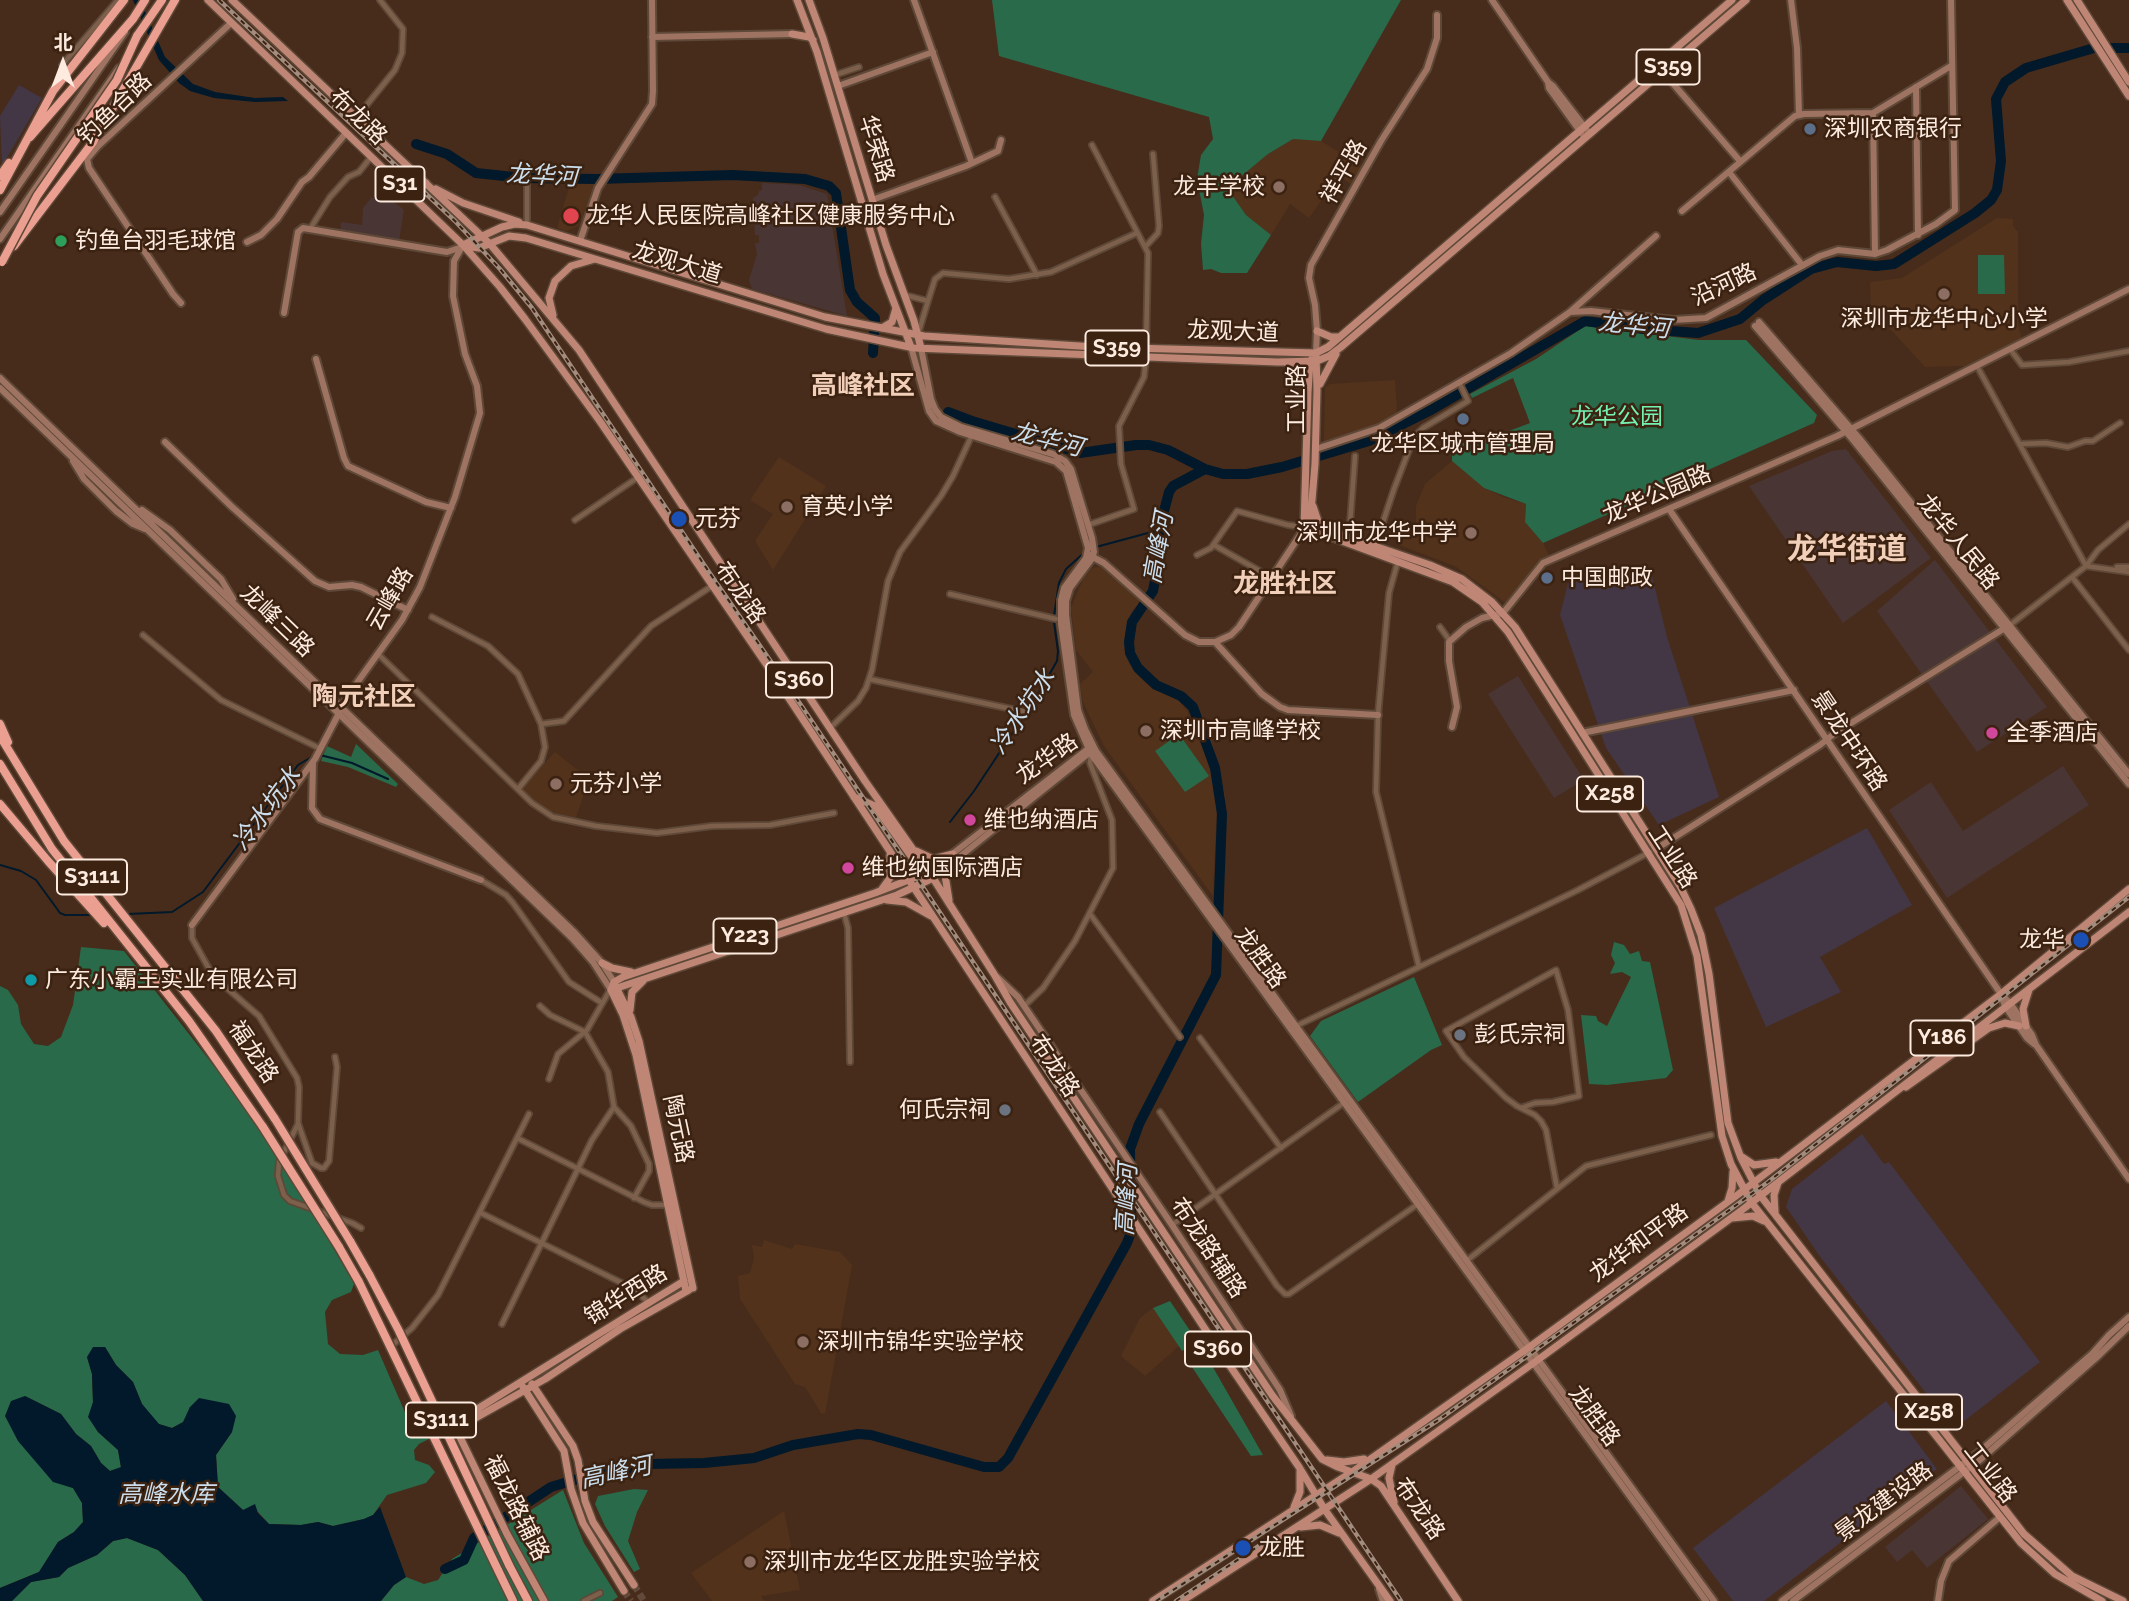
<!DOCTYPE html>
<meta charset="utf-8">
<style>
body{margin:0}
#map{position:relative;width:2129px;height:1601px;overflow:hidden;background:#472c1b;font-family:Raleway,"Noto Sans SC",sans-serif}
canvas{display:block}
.north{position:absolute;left:28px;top:28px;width:70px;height:70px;-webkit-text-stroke:5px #3c2211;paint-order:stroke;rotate:0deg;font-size:19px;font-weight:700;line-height:28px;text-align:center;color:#fdebe0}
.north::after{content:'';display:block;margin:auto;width:24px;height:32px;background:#fdebe0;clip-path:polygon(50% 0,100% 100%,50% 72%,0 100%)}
</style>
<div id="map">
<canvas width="2129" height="1601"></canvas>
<div class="north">北</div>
</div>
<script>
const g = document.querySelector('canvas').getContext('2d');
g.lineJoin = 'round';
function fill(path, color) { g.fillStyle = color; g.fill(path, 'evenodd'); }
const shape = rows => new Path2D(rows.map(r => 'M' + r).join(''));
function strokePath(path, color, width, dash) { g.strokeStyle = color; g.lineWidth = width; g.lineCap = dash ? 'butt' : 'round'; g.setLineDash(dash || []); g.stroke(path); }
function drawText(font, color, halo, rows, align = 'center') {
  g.font = font + ' Raleway,"Noto Sans SC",sans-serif'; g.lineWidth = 5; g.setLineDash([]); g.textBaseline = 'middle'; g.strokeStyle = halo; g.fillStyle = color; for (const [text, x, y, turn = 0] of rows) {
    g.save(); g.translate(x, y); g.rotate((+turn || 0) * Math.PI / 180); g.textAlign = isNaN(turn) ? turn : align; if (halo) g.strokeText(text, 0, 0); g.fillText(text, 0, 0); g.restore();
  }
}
fill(shape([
 [762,183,799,185,827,194,847,316,752,289,749,280,757,254,755,243,759,243,759,235,755,235,753,198,758,195,759,191,762,190],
 [382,192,404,210,399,241,340,233,341,222,362,225,363,208,371,198,376,198],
 [1846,449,1931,558,1843,623,1749,486,1832,451],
 [1935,560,2047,707,1977,752,1877,611],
 [1518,676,1584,780,1554,798,1488,694],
 [2063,766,2089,805,1947,898,1889,810,1931,782,1963,831],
 [1961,1486,1988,1519,1927,1568,1912,1550,1897,1562,1885,1547]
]), '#4a3535');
fill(shape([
 [19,85,42,98,2,166,0,116],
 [1650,568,1667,637,1719,797,1659,825,1606,748,1560,615,1568,583],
 [1867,828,1912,905,1820,957,1841,992,1766,1027,1714,908],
 [1862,1134,1884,1164,1889,1162,2040,1362,1954,1429,1821,1258,1786,1207,1792,1189],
 [1886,1401,1937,1469,1764,1601,1733,1601,1693,1548]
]), '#433645');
fill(shape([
 [1293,139,1321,141,1364,167,1352,185,1339,175,1309,218,1290,204,1271,235,1246,215,1226,188,1268,154],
 [571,181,595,183,579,226,566,231,557,228],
 [1997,218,2013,219,2013,226,2018,232,2018,325,2022,339,1964,366,1925,367,1871,308,1870,282,1902,278],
 [1395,380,1397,414,1368,430,1324,443,1325,387,1330,384],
 [779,457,826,486,773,570,755,541,773,514,750,500],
 [1452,461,1484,488,1503,497,1526,504,1525,522,1543,543,1549,556,1542,560,1506,603,1455,566,1399,545,1416,522,1416,506,1425,484],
 [1103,566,1140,602,1131,612,1126,642,1127,659,1133,670,1146,683,1180,702,1187,711,1197,735,1210,733,1226,799,1217,801,1213,896,1104,746,1083,702,1080,684,1093,672,1076,650,1071,608,1083,579,1092,568],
 [555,752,589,779,575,820,548,813,521,788],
 [764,1240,792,1249,795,1244,840,1252,852,1265,825,1414,821,1413,805,1387,795,1384,740,1299,738,1276,750,1273,754,1258,752,1245,762,1247],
 [1153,1308,1179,1346,1145,1376,1121,1356,1140,1318],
 [784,1511,800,1590,761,1596,764,1601,712,1601,691,1573]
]), '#53321c');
fill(shape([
 [992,0,1401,0,1321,141,1293,139,1268,154,1227,188,1246,215,1271,235,1247,273,1221,273,1211,269,1203,270,1201,244,1204,215,1197,179,1201,155,1213,139,1209,117,999,56],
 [1978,255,2004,255,2005,294,1978,294],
 [1585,326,1699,340,1746,340,1817,415,1814,423,1543,543,1525,522,1526,504,1484,488,1452,461,1452,445,1488,439,1530,423,1513,378,1472,398,1470,394,1536,359],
 [1179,734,1209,776,1185,792,1155,751],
 [356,744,398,784,396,787,348,767,321,761,327,746,351,757],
 [1614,942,1624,945,1630,954,1639,951,1642,961,1650,962,1673,1070,1666,1078,1607,1085,1589,1084,1581,1015,1596,1016,1598,1021,1607,1026,1631,977,1622,972,1610,974,1615,963,1611,955],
 [81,947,124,951,239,1098,316,1218,354,1284,351,1292,332,1300,325,1312,328,1344,340,1354,363,1355,378,1350,410,1424,421,1421,429,1439,419,1444,414,1450,415,1460,429,1465,435,1472,426,1483,387,1495,373,1515,364,1519,333,1526,318,1522,301,1525,269,1524,258,1512,243,1510,218,1487,216,1455,232,1432,190,1407,184,1422,172,1428,158,1424,142,1404,133,1382,116,1365,105,1347,87,1357,92,1374,93,1403,89,1417,98,1432,118,1450,121,1468,110,1471,101,1463,91,1446,76,1434,61,1414,25,1396,53,1481,73,1488,82,1503,83,1522,74,1532,58,1542,39,1572,0,1588,0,986,8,990,18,1005,21,1024,34,1044,48,1046,61,1037,73,1005],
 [1414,977,1442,1045,1431,1050,1358,1102,1310,1036,1321,1021],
 [1170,1301,1197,1341,1182,1351,1153,1308],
 [1202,1348,1263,1455,1251,1456,1186,1358],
 [634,1489,648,1490,637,1512,628,1541,640,1569,634,1572,605,1526,595,1504,598,1496],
 [563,1490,584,1543,618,1597,612,1601,381,1601,394,1585,406,1577,424,1584,438,1580,452,1559],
 [127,1538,158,1550,185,1575,203,1601,12,1601,31,1582,59,1577,68,1568,97,1555,113,1541]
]), '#286a4a');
fill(shape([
 [133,0,140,0,165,57,193,84,215,92,255,98,283,97,288,101,255,102,214,98,190,91,179,83,159,60],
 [93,1347,105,1347,116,1365,133,1382,142,1404,159,1424,172,1428,183,1422,190,1407,199,1398,229,1404,236,1416,232,1432,216,1455,218,1487,243,1510,255,1504,258,1513,269,1524,301,1525,318,1522,333,1526,364,1519,373,1515,380,1507,406,1577,394,1585,381,1601,203,1601,185,1575,158,1550,127,1538,113,1541,97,1555,68,1568,59,1577,31,1582,12,1601,0,1601,0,1588,39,1572,58,1542,74,1532,83,1522,82,1503,73,1488,53,1482,18,1441,5,1416,11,1401,25,1396,61,1414,76,1434,91,1446,101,1463,110,1471,121,1467,118,1450,98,1432,88,1417,93,1402,92,1374,87,1357]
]), '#01192a');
strokePath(shape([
 [1096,547,1159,530],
 [1054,616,1059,583,1066,569,1085,552],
 [320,755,352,763,388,779],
 [950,822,974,791,1037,696,1057,661,1058,651,1054,622],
 [0,865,21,871,36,880,60,913,65,915,90,915],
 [128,914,172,912,203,892,298,765,315,755]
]), '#01192a', 2);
strokePath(shape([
 [416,144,447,154,476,173,523,178,596,179,733,175,805,179,829,186,836,193,850,290,857,302,875,318,873,353],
 [948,412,972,421,1080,453,1136,445,1149,445,1168,450,1205,469,1223,474,1247,474,1282,467,1369,441,1431,410,1585,321,1643,329,1698,333,1740,319,1763,300,1811,269,1837,262,1876,266,1894,264,1975,213,1991,200,1997,190,2001,161,1996,99,2005,82,2026,68,2094,48,2129,48],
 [445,1569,464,1560,474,1538,551,1487,574,1480,630,1470,647,1464,704,1463,754,1458,793,1445,858,1434,871,1435,984,1467,999,1467,1008,1458,1127,1243,1131,1232,1130,1149,1139,1124,1216,975,1222,814,1215,768,1193,707,1181,696,1156,685,1138,668,1130,653,1129,642,1132,622,1153,591,1160,553,1159,530,1169,492,1173,486,1205,469]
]), '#01192a', 10);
strokePath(shape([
 [634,1585,644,1601],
 [624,1591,631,1601]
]), '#624939', 7, [7, 3.5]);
const street = shape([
 [62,65,118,0],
 [835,75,859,67],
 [357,117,395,70,402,53,403,29,380,0],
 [1092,145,1148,253,1146,349],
 [995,197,1037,275],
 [527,225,527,171],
 [310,229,330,197,348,177,359,172,371,157],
 [1145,247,1158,233,1159,226,1153,154],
 [905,295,928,301,918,334],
 [928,301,935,279,943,273,1009,279,1051,272,1137,233],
 [2010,349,2022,365,2069,362,2129,351],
 [1977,366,2086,566,2129,572],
 [2020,444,2046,443,2068,447,2085,441,2093,441,2120,423],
 [575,520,637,478],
 [1088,525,1134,509,1121,464,1119,426,1144,377,1146,357],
 [1349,537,1355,456],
 [1214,545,1272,578],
 [1375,546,1394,489,1414,437,1423,428,1468,401,1459,382],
 [1197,555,1211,548,1237,511,1288,525,1303,527],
 [2117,567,2129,567],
 [2072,577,2129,650],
 [950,594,1056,619],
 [432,617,488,646,518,674,541,724,545,747,541,761,518,789],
 [2010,625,2086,566,2098,550,2129,524],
 [1440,627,1450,641],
 [143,635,221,700,319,748],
 [378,654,532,803,553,817,596,826,657,833,712,826,770,825,834,813],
 [869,679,1026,712],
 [541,724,564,721,651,626,712,586],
 [830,728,858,701,866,688,872,670,888,581,900,552,941,496,953,476,972,435],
 [481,880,506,895,513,903,569,982,602,1003],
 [844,913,848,928,850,1062],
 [1090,914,1180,1037],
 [192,925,192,938,213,976,259,1016,297,1078,299,1087,298,1123,312,1163,321,1168,324,1168,329,1161,337,1067,335,1057],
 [1419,967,1578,890,1650,852],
 [540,1006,550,1015,585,1032,608,1072,614,1107,631,1126,649,1164,649,1171,634,1198],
 [1024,1006,1043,988,1075,941,1113,868,1112,820,1090,763,1091,754],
 [1294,1027,1419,967,1376,792,1378,715,1389,593,1398,561],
 [1200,1038,1281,1148],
 [549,1079,558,1054,587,1030,610,990],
 [1521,1108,1535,1103,1553,1102,1579,1096,1568,1010,1556,970,1446,1031,1464,1057,1506,1098,1517,1106,1535,1115,1541,1121,1546,1130,1557,1188],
 [1160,1112,1277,1286,1285,1294,1289,1294,1418,1204],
 [298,1124,279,1162,278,1176,284,1195,290,1201,352,1223,361,1228],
 [517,1138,644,1202,652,1205,668,1205],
 [481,1213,634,1289,649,1303],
 [1172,1225,1345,1102],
 [1470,1258,1586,1166,1711,1135],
 [502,1324,592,1140,614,1107],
 [389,1348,412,1328,438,1295,529,1114],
 [584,1601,600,1593]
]);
const secondary = shape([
 [914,0,972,163],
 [1492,0,1548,82,1553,86,1590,134],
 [1791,0,1797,48,1799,115],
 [652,37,792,34],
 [1663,72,1740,161],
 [1548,82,1549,88,1582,134],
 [838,86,933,52],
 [1916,87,1918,235],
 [1873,113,1875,254],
 [1729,172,1802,265],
 [872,200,966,166,998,151,1001,140],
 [1682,211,1795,116,1804,114,1873,113,1951,66],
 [0,212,125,32],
 [0,239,119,68],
 [580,241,598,188,652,104,653,91,652,0],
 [247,242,261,235,277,219,302,182,309,177,346,133],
 [181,303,173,294,89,168,87,159,98,146,231,23],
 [1570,312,1591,311,1673,320,1706,318,1820,256,1838,250,1875,254,1887,250,1936,224,1955,210,1951,0],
 [284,313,298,232,303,228,447,252,459,248],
 [1759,322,1859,438,2129,774],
 [1755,326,1854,441,2129,784],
 [911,347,929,411,936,421,960,432,1056,462,1066,471,1088,548,1086,558,1064,588,1061,600,1061,624,1074,715,1091,754,1706,1601],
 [921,348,931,399,935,409,941,417,961,427,1053,454,1065,461,1071,469,1092,538,1094,552,1091,560,1070,588,1066,601,1066,615,1078,710,1085,729,1096,751,1714,1601],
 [1316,353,1317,331,1315,305,1309,278,1311,265,1381,141,1427,69,1437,38,1437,15],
 [316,359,344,458,348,466,426,502,451,508],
 [0,378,575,933,602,963,614,982],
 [0,388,572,938,593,962,611,990],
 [165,442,231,506,315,581,329,587,352,585,361,587,408,610],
 [1316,449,1379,428,1511,353,1570,312,1656,236],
 [73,461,84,479,116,511,133,524,145,529],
 [1669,509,2001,994,2010,1003,2032,1035,2036,1045,2129,1179],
 [142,510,170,530,221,579,233,599],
 [1089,555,1104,563,1185,635,1199,642,1215,642,1231,635,1239,627,1306,526],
 [1215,642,1262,694,1280,707,1288,710,1378,715],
 [1452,727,1457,707,1449,661,1449,642,1466,627,1482,618,1503,613,1543,563,1837,436,2129,289],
 [1582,733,1794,690],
 [313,762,312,808,320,819,481,880],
 [1656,849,1820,745,1835,733,2005,628],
 [929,872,1089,748],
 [933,878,1093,750],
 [192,925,315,759,349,694,402,620,420,587,455,497,480,413,477,386,465,354,453,296,454,261,463,245],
 [997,977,1018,997,1172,1225,1280,1390,1291,1416],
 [2001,995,2005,1006,2027,1038,2034,1044],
 [1379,1589,1383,1601],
 [1782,1601,1979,1452,2092,1354,2109,1335,2129,1317],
 [1793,1601,1981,1459,2096,1358,2129,1326],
 [1938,1601,1941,1581,1949,1561,2000,1517]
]);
const primary = shape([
 [208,0,463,245,500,287,525,319,599,420,771,671,1211,1338,1299,1467,1325,1510,1390,1601],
 [232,0,490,244,579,350,865,781,933,878,994,974,1010,1002,1272,1395,1322,1459,1338,1467,1371,1479,1381,1486,1458,1601],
 [797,0,817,52,883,274,911,347],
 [809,0,823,38,886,245,914,321,921,348],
 [2067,0,2129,96],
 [2077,0,2129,82],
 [792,34,809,37,813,40],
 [436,189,463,203,519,222],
 [412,196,426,183],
 [463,245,502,227,515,224,527,225,825,317,924,336,1095,347,1316,353,1328,347,1342,335,1732,0],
 [464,246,479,248,509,236,526,238,826,329,914,348,1277,362,1317,361,1329,356,1341,347,1746,0],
 [553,315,549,298,555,281,571,266,595,259],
 [882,328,892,322,896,308],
 [1317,331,1331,337,1339,337],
 [1315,353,1310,362,1308,392,1304,527,1453,582,1482,602,1508,632,1681,905,1697,956,1722,1136,1731,1164,1751,1202,2021,1543,2055,1574,2102,1601],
 [1316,353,1317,391,1315,464,1310,524,1430,565,1462,579,1492,602,1515,627,1680,886,1691,909,1701,935,1709,974,1728,1123,1741,1158,1760,1195,2024,1534,2072,1576,2123,1601],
 [1288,364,1301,373,1307,389],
 [1320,384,1336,354],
 [1313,506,1318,521,1326,528],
 [854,797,875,806,918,866,927,873],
 [916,851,933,859,953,854],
 [946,867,945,875,949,900],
 [882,889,890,878,890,855],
 [887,900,906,902,931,916],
 [602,963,612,968,631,972],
 [615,985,631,1017,639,1041,693,1288],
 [611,990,614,982,623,977,875,893,929,872],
 [611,990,897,895,933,878],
 [611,990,623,1015,636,1055,686,1291],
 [630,1010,632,992,643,981],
 [2026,1026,2023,1009,2029,990],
 [1906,1087,1989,1028,2005,1023,2019,1026],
 [1742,1157,1754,1165,1776,1162],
 [1728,1201,1732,1188,1733,1172],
 [1775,1212,1774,1195,1778,1183],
 [1732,1218,1753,1216,1764,1221],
 [532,1384,573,1446,578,1460,585,1501,593,1522,634,1585],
 [523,1387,564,1451,571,1489,583,1523,624,1591],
 [459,1427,466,1416,684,1281],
 [457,1431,463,1425,545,1379,620,1329,689,1290],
 [457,1431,507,1534,544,1601],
 [1327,1460,1344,1462,1364,1459],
 [1392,1465,1389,1478,1394,1502],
 [1294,1507,1300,1492,1300,1471],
 [1301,1527,1320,1525,1339,1533],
 [1153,1601,1352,1472,1528,1348,1736,1196,2001,994,2129,889],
 [1182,1601,1371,1479,1539,1359,1742,1210,2129,912]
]);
const highway = shape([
 [137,36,162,0],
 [30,137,133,19,145,0],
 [0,176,9,163],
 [0,190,53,91,124,0],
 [14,246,93,142,175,0],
 [0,724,8,742],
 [0,736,64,841,216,1031,275,1119],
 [0,764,52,849,189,1021,263,1127],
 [0,804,48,861,104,923],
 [350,1241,370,1276],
 [339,1247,359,1282],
 [509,1565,528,1601],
 [498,1570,513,1601]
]);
strokePath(street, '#5e4838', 8);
strokePath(secondary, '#5e4838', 10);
strokePath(primary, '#5e4838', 10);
strokePath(highway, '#5e4838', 11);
strokePath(street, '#7d604c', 4.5);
strokePath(secondary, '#9e7361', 6);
strokePath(primary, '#bf8675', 7);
strokePath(highway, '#eb9f91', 8);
const rail = shape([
 [219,0,455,221,500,269,532,308,709,572,803,708,1401,1601],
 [1156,1601,1440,1419,1644,1272,1768,1182,2129,897],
 [1176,1601,1260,1545]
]);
strokePath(rail, '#a28c7e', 4.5);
strokePath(rail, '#3c2211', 2, [5]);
const highwayBridge = shape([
 [2,262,37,196,117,80,137,36],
 [275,1119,350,1241],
 [263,1127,339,1247],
 [370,1276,399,1331,509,1565],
 [359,1282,498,1570]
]);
strokePath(highwayBridge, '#5e4838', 11, []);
strokePath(highwayBridge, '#eb9f91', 8);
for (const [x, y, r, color] of [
 [1810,129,7,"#5c6f8a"],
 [1279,187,7,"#8d6e63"],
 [571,216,9,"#e0444e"],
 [61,241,7,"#2e9e5b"],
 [1944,294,7,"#8d6e63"],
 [1463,419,7,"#5c6f8a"],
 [787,507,7,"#8d6e63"],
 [679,519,9,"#1a4fb4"],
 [1471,533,7,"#8d6e63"],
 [1547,578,7,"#5c6f8a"],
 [1146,731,7,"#8d6e63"],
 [1992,733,7,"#d1479c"],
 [556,784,7,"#8d6e63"],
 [970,820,7,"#d1479c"],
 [848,868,7,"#d1479c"],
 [2081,940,9,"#1a4fb4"],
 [31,980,7,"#0f9aa8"],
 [1460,1035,7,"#6b7280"],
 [1005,1110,7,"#6b7280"],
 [803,1342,7,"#8d6e63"],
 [1243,1548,9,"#1a4fb4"],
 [750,1562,7,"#8d6e63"]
]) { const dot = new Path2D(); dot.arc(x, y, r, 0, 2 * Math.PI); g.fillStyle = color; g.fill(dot); strokePath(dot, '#3c2211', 2.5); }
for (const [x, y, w] of [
 [1668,67,63],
 [400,184,49],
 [1117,348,63],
 [799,680,66],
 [1610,794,66],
 [92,877,70],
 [745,936,63],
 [1942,1038,63],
 [1218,1349,66],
 [1929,1412,66],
 [441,1420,70]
]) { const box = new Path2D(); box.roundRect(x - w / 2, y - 17.5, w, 35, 5); g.fillStyle = '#3c2211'; g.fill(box); strokePath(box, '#fdebe0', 2); }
drawText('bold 21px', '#fdebe0', null, [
 ["S359",1668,67],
 ["S31",400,184],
 ["S359",1117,348],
 ["S360",799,680],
 ["X258",1610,794],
 ["S3111",92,877],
 ["Y223",745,936],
 ["Y186",1942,1038],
 ["S360",1218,1349],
 ["X258",1929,1412],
 ["S3111",441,1420]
]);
drawText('23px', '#fdebe0', '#3c2211', [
 ["钓鱼合路",115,109,-44],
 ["布龙路",358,117,44],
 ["华荣路",876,149,73],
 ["祥平路",1344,172,-61],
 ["龙观大道",677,263,17],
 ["沿河路",1724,285,-25],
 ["龙观大道",1233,332,2],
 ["工业路",1297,399,-90],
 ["龙华公园路",1657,495,-23],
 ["龙华人民路",1958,542,51],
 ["布龙路",740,593,55],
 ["云峰路",390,599,-60],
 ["龙峰三路",277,621,44],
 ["景龙中环路",1849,741,56],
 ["龙华路",1047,759,-35],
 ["工业路",1672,857,57],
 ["龙胜路",1260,958,54],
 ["福龙路",253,1052,56],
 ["布龙路",1054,1066,56],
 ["陶元路",678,1129,78],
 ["龙华和平路",1639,1243,-36],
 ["布龙路辅路",1208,1248,56],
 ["锦华西路",626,1295,-32],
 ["龙胜路",1594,1416,54],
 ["工业路",1990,1473,52],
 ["景龙建设路",1884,1502,-37],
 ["福龙路辅路",516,1508,63],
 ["布龙路",1419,1509,55]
]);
drawText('23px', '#fdebe0', '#3c2211', [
 ["深圳农商银行",1824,129],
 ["龙丰学校",1265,187,"right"],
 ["龙华人民医院高峰社区健康服务中心",587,216],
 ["钓鱼台羽毛球馆",75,241],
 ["深圳市龙华中心小学",1944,319,"center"],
 ["龙华区城市管理局",1463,444,"center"],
 ["育英小学",801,507],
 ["元芬",695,519],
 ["深圳市龙华中学",1457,533,"right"],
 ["中国邮政",1561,578],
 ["深圳市高峰学校",1160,731],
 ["全季酒店",2006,733],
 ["元芬小学",570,784],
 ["维也纳酒店",984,820],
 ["维也纳国际酒店",862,868],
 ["龙华",2065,940,"right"],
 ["广东小霸王实业有限公司",45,980],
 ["彭氏宗祠",1474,1035],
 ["何氏宗祠",991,1110,"right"],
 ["深圳市锦华实验学校",817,1342],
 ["龙胜",1259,1548],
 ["深圳市龙华区龙胜实验学校",764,1562]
], 'left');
drawText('23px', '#74f2b2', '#3c2211', [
 ["龙华公园",1617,417]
]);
drawText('italic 24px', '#cbdeed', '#3c2211', [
 ["龙华河",542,176,3],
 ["龙华河",1634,326,6],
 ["龙华河",1047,440,14],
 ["高峰河",1159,548,-80],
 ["冷水坑水",1023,712,-56],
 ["冷水坑水",267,809,-53],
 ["高峰河",1127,1200,-87],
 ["高峰河",616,1473,-12],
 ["高峰水库",166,1495]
]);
drawText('bold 26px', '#f1cfb9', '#3c2211', [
 ["高峰社区",863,386],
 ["龙胜社区",1285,584],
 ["陶元社区",364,697]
]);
drawText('bold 30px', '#f1cfb9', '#3c2211', [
 ["龙华街道",1847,550]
]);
</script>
